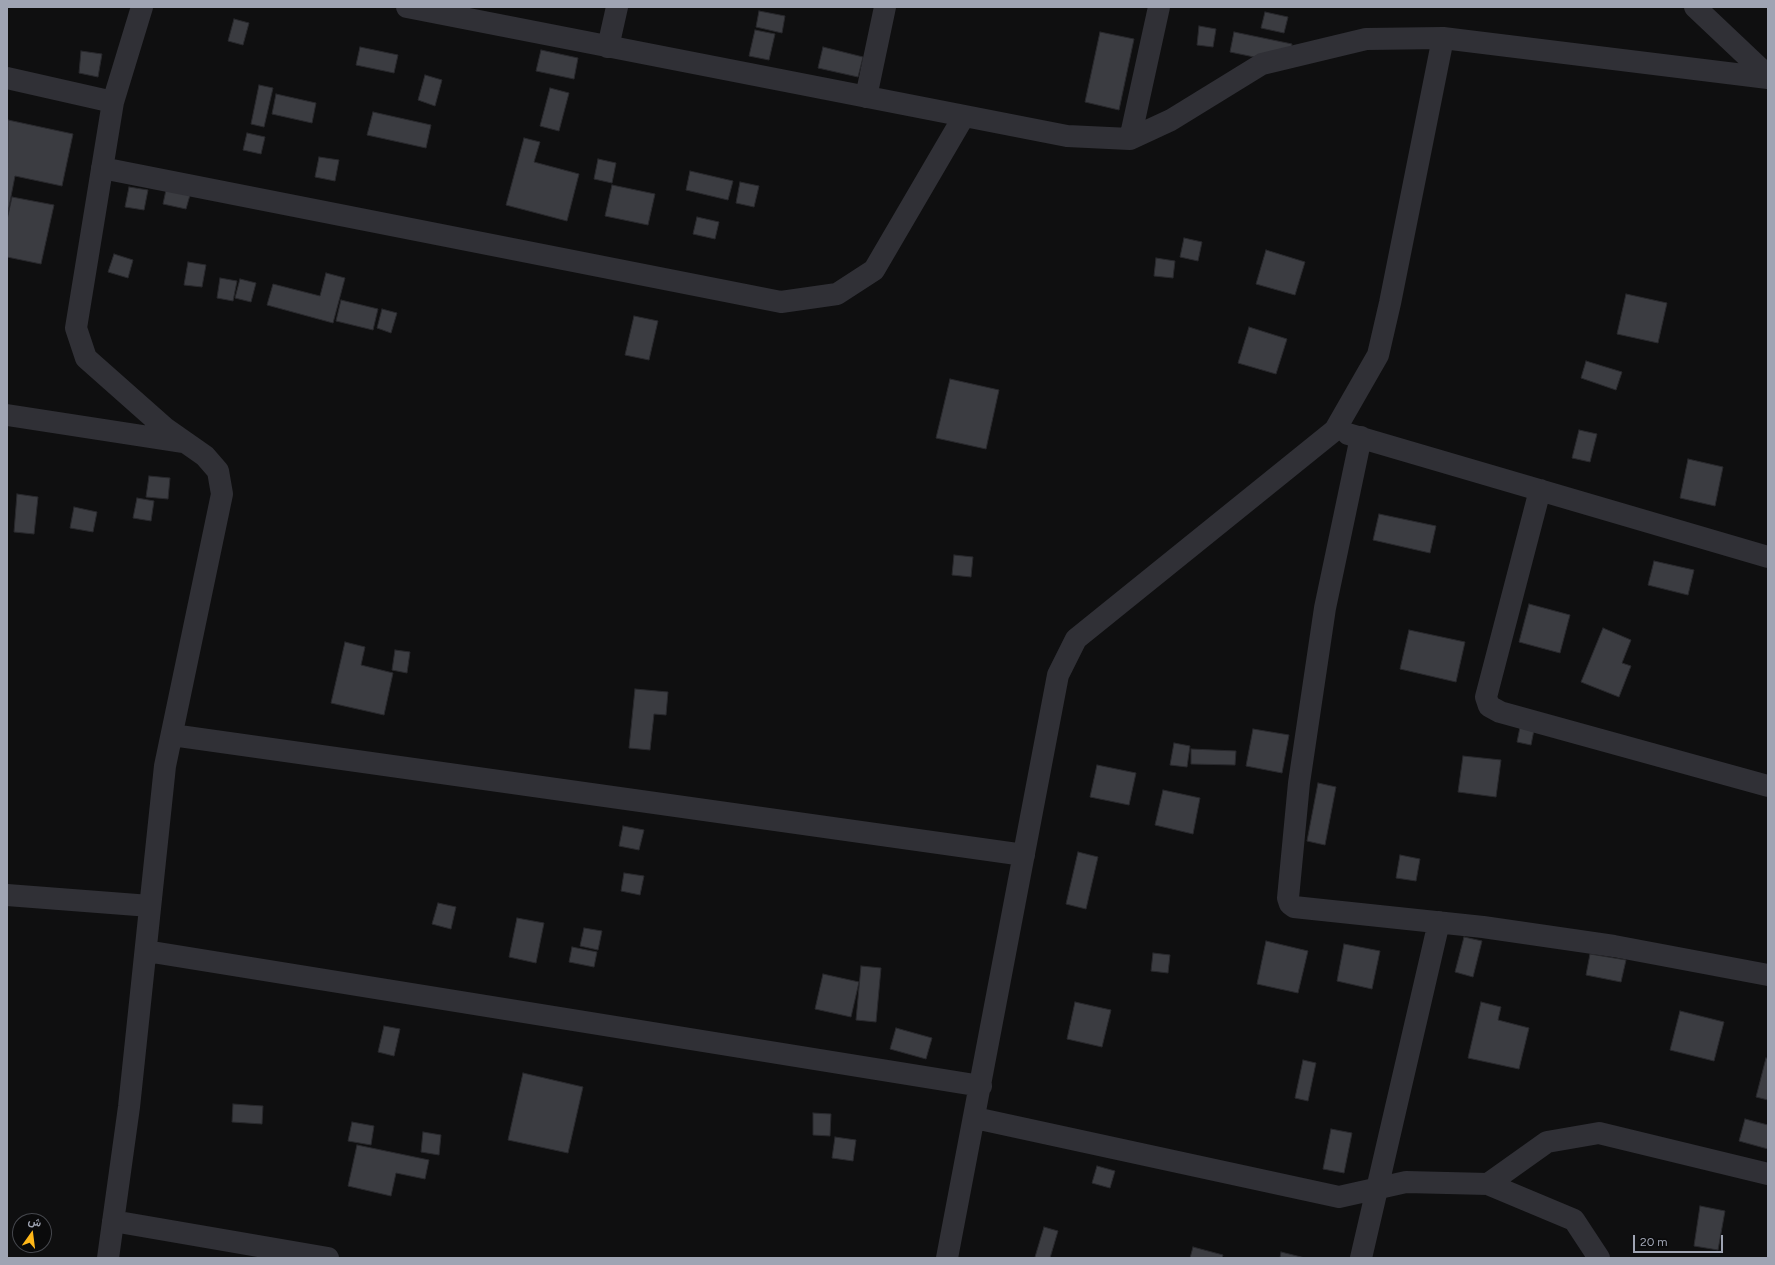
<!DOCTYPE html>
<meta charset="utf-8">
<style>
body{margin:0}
#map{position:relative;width:1775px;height:1265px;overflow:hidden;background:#0f0f10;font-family:Figtree,Vazirmatn,sans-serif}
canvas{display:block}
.frame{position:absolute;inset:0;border:8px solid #9fa4b3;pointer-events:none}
.north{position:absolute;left:12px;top:1213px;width:40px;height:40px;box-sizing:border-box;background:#0a0a0b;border:1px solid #46484e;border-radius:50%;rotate:14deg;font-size:11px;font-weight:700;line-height:16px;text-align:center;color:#9fa4b3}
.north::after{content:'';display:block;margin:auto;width:14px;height:18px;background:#ffb718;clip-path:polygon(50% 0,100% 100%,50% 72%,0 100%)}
.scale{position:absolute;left:1633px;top:1235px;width:90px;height:18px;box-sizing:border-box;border:2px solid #9fa4b3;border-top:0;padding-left:5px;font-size:12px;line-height:14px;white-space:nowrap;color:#9fa4b3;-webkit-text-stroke:3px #0a0a0b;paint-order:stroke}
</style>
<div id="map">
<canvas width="1775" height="1265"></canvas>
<div class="frame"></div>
<div class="north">ش</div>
<div class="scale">20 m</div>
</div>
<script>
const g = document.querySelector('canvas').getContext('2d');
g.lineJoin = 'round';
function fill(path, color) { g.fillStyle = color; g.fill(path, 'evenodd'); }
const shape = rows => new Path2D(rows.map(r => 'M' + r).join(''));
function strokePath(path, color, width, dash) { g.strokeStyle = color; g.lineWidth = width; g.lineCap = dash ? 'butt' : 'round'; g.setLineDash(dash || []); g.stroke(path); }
const building = shape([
 [759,11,785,16,782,33,756,27,759,11],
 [1265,12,1288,17,1284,33,1261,28,1265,12],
 [234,19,249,23,243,45,228,41,234,19],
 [1199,26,1216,29,1213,47,1197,45,1199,26],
 [755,30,775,34,769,60,749,56,755,30],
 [1100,32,1134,39,1119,110,1085,102,1100,32],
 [1234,32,1292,44,1288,64,1230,52,1234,32],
 [360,47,398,55,394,73,356,65,360,47],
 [823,47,863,57,858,77,818,68,823,47],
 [541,50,578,58,574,79,536,71,541,50],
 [81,51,102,54,98,77,79,73,81,51],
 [425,75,442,80,435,106,418,100,425,75],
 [259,85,273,88,264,127,251,124,259,85],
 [550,88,569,93,559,131,540,126,550,88],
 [276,94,316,103,312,123,272,114,276,94],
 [373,112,431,125,426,148,367,135,373,112],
 [8,120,73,134,62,186,15,176,7,217,8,120],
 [247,133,265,137,261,154,243,150,247,133],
 [524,138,540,142,534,162,579,174,567,221,506,205,524,138],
 [319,157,339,160,335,181,315,177,319,157],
 [598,159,616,163,612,183,594,179,598,159],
 [690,171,733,181,728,200,686,190,690,171],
 [740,182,759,186,754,207,736,203,740,182],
 [612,185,655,194,648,225,605,216,612,185],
 [129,187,148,190,144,210,125,207,129,187],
 [166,190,190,195,186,209,163,204,166,190],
 [12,197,54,205,41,264,7,257,7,220,12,197],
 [697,217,719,222,715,239,693,234,697,217],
 [1184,238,1202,242,1198,261,1180,257,1184,238],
 [1266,250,1305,262,1295,295,1256,284,1266,250],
 [114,254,133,260,128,278,108,272,114,254],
 [1156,258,1175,261,1173,278,1154,276,1156,258],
 [188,262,206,265,202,287,184,285,188,262],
 [326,273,345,278,333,323,267,305,273,284,320,296,326,273],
 [220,278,237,281,233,301,217,298,220,278],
 [240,279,256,283,251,302,235,298,240,279],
 [1626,294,1667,303,1658,343,1617,334,1626,294],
 [341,300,378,309,373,330,336,321,341,300],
 [382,309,397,313,391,333,377,328,382,309],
 [634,316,658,321,649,360,625,355,634,316],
 [1249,327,1287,339,1276,374,1238,363,1249,327],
 [1586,361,1622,372,1616,390,1581,378,1586,361],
 [950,379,999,390,986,449,936,438,950,379],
 [1579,430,1597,434,1590,462,1572,458,1579,430],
 [1688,459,1723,467,1715,506,1680,498,1688,459],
 [149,476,170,478,168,499,146,497,149,476],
 [17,494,38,497,34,534,14,532,17,494],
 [137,498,154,501,151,521,133,518,137,498],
 [74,507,97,512,93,532,70,528,74,507],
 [1379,514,1436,526,1430,553,1373,540,1379,514],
 [954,555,973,557,971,577,952,575,954,555],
 [1654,561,1694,570,1688,595,1648,585,1654,561],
 [1529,604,1570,615,1560,653,1519,642,1529,604],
 [1603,628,1631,640,1622,663,1631,666,1619,697,1581,682,1603,628],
 [1409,630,1465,642,1456,682,1400,669,1409,630],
 [345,642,365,647,361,665,393,673,384,715,331,703,345,642],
 [395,650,410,652,407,673,392,670,395,650],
 [635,689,668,692,666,715,654,714,650,750,629,748,635,689],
 [1521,722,1535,725,1531,745,1517,742,1521,722],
 [1253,729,1289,735,1282,773,1246,766,1253,729],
 [1174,743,1190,746,1187,767,1170,765,1174,743],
 [1191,749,1236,751,1235,765,1191,764,1191,749],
 [1463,756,1501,760,1496,797,1458,792,1463,756],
 [1097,765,1136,773,1129,805,1090,797,1097,765],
 [1318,783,1336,787,1325,845,1307,841,1318,783],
 [1163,790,1200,798,1193,834,1155,825,1163,790],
 [623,826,644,830,639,850,619,846,623,826],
 [1078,852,1098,857,1086,909,1066,904,1078,852],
 [1400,855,1420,859,1416,881,1396,878,1400,855],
 [624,873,644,876,640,895,621,891,624,873],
 [438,903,456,907,451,929,432,924,438,903],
 [517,918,544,923,536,963,509,957,517,918],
 [584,928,602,931,598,950,580,946,584,928],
 [1464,937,1482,941,1473,977,1455,972,1464,937],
 [1266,941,1308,951,1298,993,1257,984,1266,941],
 [1344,944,1380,951,1372,989,1337,981,1344,944],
 [572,947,597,952,594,967,569,962,572,947],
 [1153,953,1170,955,1168,973,1151,971,1153,953],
 [1590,954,1626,960,1621,982,1586,975,1590,954],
 [861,966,881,968,876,1022,856,1020,861,966],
 [823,974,859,982,851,1017,815,1009,823,974],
 [1075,1002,1111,1010,1102,1047,1067,1039,1075,1002],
 [1481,1002,1501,1007,1498,1020,1529,1028,1519,1069,1468,1058,1481,1002],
 [1680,1011,1724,1022,1714,1061,1670,1050,1680,1011],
 [384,1026,400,1029,394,1056,378,1052,384,1026],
 [896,1028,932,1038,926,1059,890,1049,896,1028],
 [1766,1058,1768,1059,1768,1100,1756,1097,1766,1058],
 [1303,1060,1316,1063,1308,1101,1295,1098,1303,1060],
 [523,1073,583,1087,568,1153,508,1140,523,1073],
 [233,1104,263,1106,262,1124,232,1122,233,1104],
 [813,1113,831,1114,830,1136,813,1135,813,1113],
 [1745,1119,1768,1125,1768,1149,1739,1141,1745,1119],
 [352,1122,374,1126,371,1145,348,1141,352,1122],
 [1331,1129,1352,1133,1344,1173,1323,1169,1331,1129],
 [423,1132,441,1135,439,1155,421,1152,423,1132],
 [835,1137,856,1140,853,1161,832,1158,835,1137],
 [357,1145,429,1160,425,1179,396,1173,391,1196,348,1186,357,1145],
 [1097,1166,1115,1171,1110,1188,1092,1183,1097,1166],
 [1700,1206,1725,1211,1718,1250,1694,1246,1700,1206],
 [1044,1227,1058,1231,1050,1258,1038,1258,1035,1257,1044,1227],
 [1193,1247,1223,1255,1222,1258,1190,1258,1193,1247],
 [1281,1252,1305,1258,1280,1258,1281,1252]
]);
fill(building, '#3b3c41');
strokePath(building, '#29292d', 1);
strokePath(shape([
 [407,7,1067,136,1130,139,1171,120,1262,64,1366,39,1443,38,1768,78],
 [1695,7,1768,76],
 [608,47,617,7],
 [7,78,113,102],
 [866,97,885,7],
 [1130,139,1159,7],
 [102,168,781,302,837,294,874,270,964,116],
 [7,415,182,442],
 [1348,434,1768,557],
 [1361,437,1325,608,1299,783,1288,898,1290,904,1294,907,1483,927,1614,946,1768,975],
 [1540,490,1486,697,1489,706,1500,712,1768,786],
 [172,735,1024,855],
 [7,895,150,906],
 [146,951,981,1086],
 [975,1118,1339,1197,1406,1182,1488,1184,1574,1220,1599,1258],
 [1488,1184,1547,1142,1599,1133,1768,1174],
 [113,1221,328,1258],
 [108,1258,129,1107,165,766,222,494,218,471,205,456,165,428,86,358,76,328,113,102,142,7],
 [947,1258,1058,675,1076,639,1335,430,1378,355,1390,303,1443,38],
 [1361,1258,1439,922]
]), '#303036', 22);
</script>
